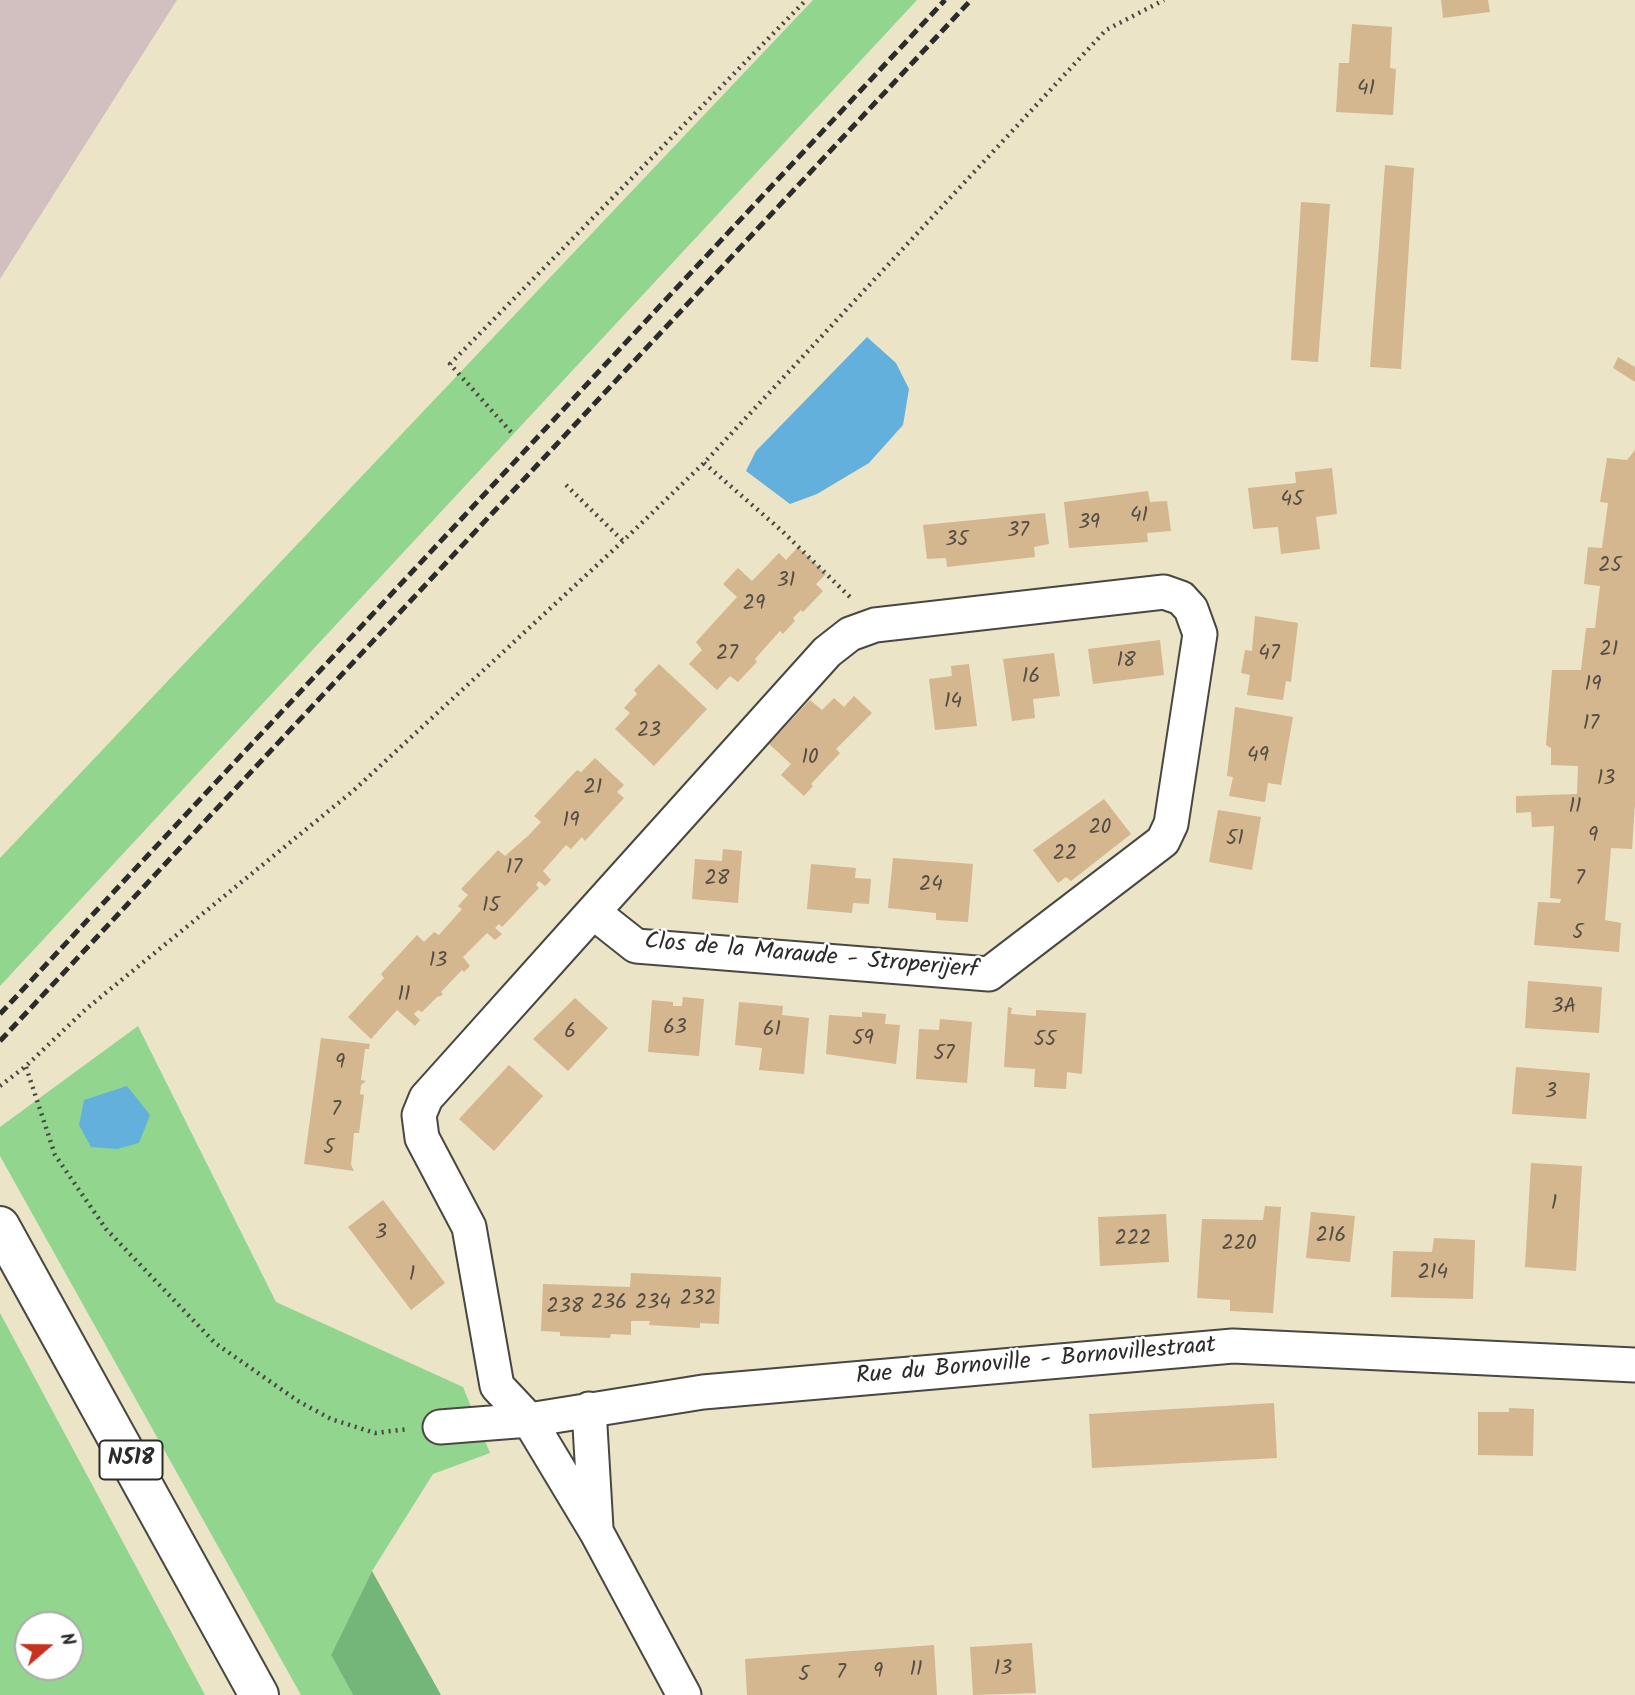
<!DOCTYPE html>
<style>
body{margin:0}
#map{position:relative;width:1635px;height:1695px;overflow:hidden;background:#ece4c6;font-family:Kalam,sans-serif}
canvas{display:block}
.north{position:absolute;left:14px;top:1611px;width:70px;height:70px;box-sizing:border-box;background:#fff;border:2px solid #aaa;border-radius:50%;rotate:70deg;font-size:19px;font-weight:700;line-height:28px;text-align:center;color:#2b2b2b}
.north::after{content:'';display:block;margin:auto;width:24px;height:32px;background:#c8321e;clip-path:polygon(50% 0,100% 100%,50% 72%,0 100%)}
</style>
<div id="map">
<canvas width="1635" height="1695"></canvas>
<div class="north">N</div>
</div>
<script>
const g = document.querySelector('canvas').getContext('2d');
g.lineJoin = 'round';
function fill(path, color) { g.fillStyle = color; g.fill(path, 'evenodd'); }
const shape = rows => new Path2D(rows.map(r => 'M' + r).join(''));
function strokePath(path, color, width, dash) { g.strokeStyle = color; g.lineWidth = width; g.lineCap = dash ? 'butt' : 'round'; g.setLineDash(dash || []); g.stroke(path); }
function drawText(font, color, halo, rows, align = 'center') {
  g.font = font + ' Kalam,sans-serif'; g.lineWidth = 5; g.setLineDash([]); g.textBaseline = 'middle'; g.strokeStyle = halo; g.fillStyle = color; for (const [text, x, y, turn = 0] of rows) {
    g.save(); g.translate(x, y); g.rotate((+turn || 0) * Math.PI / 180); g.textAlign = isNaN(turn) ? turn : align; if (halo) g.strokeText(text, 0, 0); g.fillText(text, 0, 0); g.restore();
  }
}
fill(shape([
 [0,0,177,0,0,279]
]), '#d2bfc0');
fill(shape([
 [813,0,917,0,0,986,0,858],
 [138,1026,276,1302,463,1387,490,1453,433,1474,372,1571,331,1655,353,1695,301,1695,0,1156,0,1127],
 [0,1313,205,1695,0,1695],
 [28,1625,70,1625,70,1667,28,1667]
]), '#91d58e');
fill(shape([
 [372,1571,441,1695,353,1695,331,1655]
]), '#74b679');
fill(shape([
 [867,337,896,363,909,389,903,425,869,463,817,494,790,504,746,471,756,451],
 [127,1086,150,1115,139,1143,117,1149,91,1147,79,1125,84,1100]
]), '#63b0dc');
fill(shape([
 [1441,0,1488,0,1490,12,1443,18],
 [1352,24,1392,27,1390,68,1396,69,1393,115,1336,112,1339,63,1349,63],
 [1385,165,1414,168,1401,369,1370,367],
 [1301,202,1330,204,1318,362,1291,360],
 [1618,357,1635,367,1635,382,1613,368],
 [1635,450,1635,803,1632,849,1611,848,1605,920,1621,923,1619,952,1534,945,1538,902,1560,903,1561,899,1550,898,1554,826,1532,827,1531,812,1516,813,1516,796,1577,794,1578,766,1551,765,1551,748,1546,745,1552,670,1581,670,1586,628,1595,628,1600,586,1584,584,1588,547,1602,548,1608,503,1600,502,1607,458,1627,460],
 [1332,468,1337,514,1316,517,1320,549,1281,554,1278,527,1253,529,1248,488,1296,483,1295,472],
 [1148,491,1150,502,1167,501,1171,531,1147,533,1148,542,1069,548,1064,502],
 [1045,513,1049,544,1034,547,1035,557,947,567,946,558,927,559,923,525],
 [798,547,826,574,816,584,823,591,803,612,801,610,793,618,795,621,783,634,780,631,762,651,755,659,757,662,738,682,730,676,717,690,689,664,702,650,696,642,737,597,723,584,738,568,752,581,779,553,786,560],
 [1255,616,1298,623,1291,682,1286,681,1283,700,1247,695,1250,675,1241,673,1245,650,1252,651],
 [1160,640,1164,675,1093,684,1088,649],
 [1054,653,1060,696,1033,699,1035,718,1012,721,1003,659],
 [659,664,707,709,654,766,615,729,630,713,624,708,637,694,634,690],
 [969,664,977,726,935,730,929,679,952,676,951,666],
 [854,696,872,713,836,749,840,753,811,784,813,786,804,796,781,775,791,764,769,744,810,700,822,710,834,698,844,707],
 [1235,707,1293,717,1281,785,1268,783,1265,802,1229,796,1233,777,1227,776],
 [595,758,624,785,617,792,624,798,585,841,582,837,571,849,566,845,543,871,551,880,545,886,539,881,536,885,539,888,502,927,499,924,495,928,502,934,495,940,487,933,463,957,470,966,464,972,462,970,441,992,443,995,437,997,422,1012,418,1010,414,1014,420,1020,415,1026,397,1010,371,1039,348,1017,384,978,381,974,417,935,424,942,434,932,439,935,462,909,458,906,468,895,461,889,498,850,505,856,529,835,541,822,534,816,577,770,581,772],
 [1104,799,1131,834,1071,881,1066,877,1058,883,1033,850],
 [1218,810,1261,817,1252,870,1209,862],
 [723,849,742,851,738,903,692,899,695,859,722,861],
 [893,858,973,864,968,922,936,920,936,913,888,908],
 [811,864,856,868,855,878,871,879,869,904,853,903,852,913,807,909],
 [1528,981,1602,987,1599,1033,1525,1028],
 [683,997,704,999,699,1056,648,1052,652,1000,673,1002,673,1006,682,1006],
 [575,998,608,1028,568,1071,533,1039],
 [739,1002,783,1006,782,1015,809,1018,804,1074,759,1070,762,1048,735,1045],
 [1008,1007,1012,1008,1011,1014,1036,1016,1036,1010,1086,1013,1082,1074,1067,1072,1066,1089,1034,1087,1035,1069,1004,1067],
 [862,1012,886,1014,885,1024,900,1025,896,1064,826,1054,829,1015,862,1017],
 [940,1019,972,1022,967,1083,916,1079,919,1029,939,1030],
 [321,1038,370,1044,369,1049,365,1049,361,1080,366,1081,361,1085,360,1094,364,1095,359,1133,354,1133,351,1165,354,1171,304,1164],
 [509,1065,543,1096,494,1151,459,1119],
 [1516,1067,1590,1073,1586,1119,1512,1114],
 [1531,1163,1582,1166,1576,1271,1525,1267],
 [383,1200,445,1283,411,1310,348,1227],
 [1265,1206,1281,1207,1273,1313,1230,1311,1230,1300,1197,1298,1202,1219,1263,1220],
 [1311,1212,1355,1216,1350,1262,1306,1258],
 [1166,1214,1169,1262,1100,1266,1098,1217],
 [1434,1238,1475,1240,1473,1299,1391,1297,1393,1251,1432,1252],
 [631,1273,721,1277,719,1324,700,1323,700,1328,649,1325,650,1321,631,1321,631,1335,611,1334,610,1338,560,1336,560,1332,541,1331,543,1284,630,1287],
 [1274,1403,1277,1458,1092,1468,1089,1414],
 [1509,1408,1534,1409,1533,1456,1478,1455,1478,1412,1509,1412],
 [1032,1643,1036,1693,973,1695,970,1647],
 [934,1645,937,1695,747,1695,745,1659]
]), '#d4b68f');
const minor = shape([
 [593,912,636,946,989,974,1163,841,1171,824,1200,634,1191,609,1181,598,1164,592,875,625,850,634,827,652,593,912,426,1098,419,1115,422,1138,469,1227,497,1386,529,1420,597,1533,684,1695],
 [589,1409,596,1528],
 [440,1427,529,1420,703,1392,1233,1346,1635,1365]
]);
const trunk = shape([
 [0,1226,259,1695]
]);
strokePath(minor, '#484742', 37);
strokePath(trunk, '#484742', 42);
strokePath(shape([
 [511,432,450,364,806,0],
 [704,463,782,531,852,599],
 [566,485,623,541],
 [26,1067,55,1155,106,1229,215,1343,298,1401,331,1419,375,1433,408,1429],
 [0,1086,26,1066,86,1009,353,791,623,541,704,463,1106,30,1164,0]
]), '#484742', 4.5, [2, 5]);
strokePath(minor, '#fff', 33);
strokePath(trunk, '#fff', 38);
strokePath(shape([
 [0,1014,945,0],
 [0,1041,971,0]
]), '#2b2b2b', 5, [10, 5]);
drawText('21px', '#554e44', null, [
 ["41",1366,90],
 ["45",1292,501],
 ["41",1139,517],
 ["39",1089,524],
 ["37",1018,532],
 ["35",957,541],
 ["25",1610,567],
 ["31",786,582],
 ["29",754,605],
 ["21",1609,651],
 ["27",727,655],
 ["47",1269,655],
 ["18",1126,662],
 ["16",1031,678],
 ["19",1593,686],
 ["14",953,703],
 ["17",1591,725],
 ["23",649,732],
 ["49",1258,757],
 ["10",810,759],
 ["13",1606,780],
 ["21",593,789],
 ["11",1575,808],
 ["19",571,822],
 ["20",1100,829],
 ["9",1593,837],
 ["51",1235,840],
 ["22",1065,855],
 ["17",514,869],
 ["28",717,880],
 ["7",1580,880],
 ["24",931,886],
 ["15",491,907],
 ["5",1578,934],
 ["13",438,962],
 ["11",404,996],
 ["3A",1564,1008],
 ["63",675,1029],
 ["61",772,1031],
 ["6",570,1033],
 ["59",863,1040],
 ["55",1045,1041],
 ["57",944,1055],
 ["9",340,1064],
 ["3",1551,1093],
 ["7",336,1111],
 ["5",329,1149],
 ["1",1554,1205],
 ["3",381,1234],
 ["216",1331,1237],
 ["222",1133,1240],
 ["220",1239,1245],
 ["214",1433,1274],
 ["1",412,1276],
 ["232",698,1300],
 ["236",609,1304],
 ["234",653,1304],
 ["238",565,1308],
 ["13",1003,1670],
 ["11",916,1671],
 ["9",878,1673],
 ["7",841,1674],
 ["5",804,1676]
]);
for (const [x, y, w] of [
 [131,1460,63]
]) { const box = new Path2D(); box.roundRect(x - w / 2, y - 19.5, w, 39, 5); g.fillStyle = '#fff'; g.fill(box); strokePath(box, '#2b2b2b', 2); }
drawText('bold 23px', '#2b2b2b', null, [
 ["N518",131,1460]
]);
drawText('24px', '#2b2b2b', '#fff', [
 ["Clos de la Maraude - Stroperijerf",811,958,5],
 ["Rue du Bornoville - Bornovillestraat",1036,1363,-5]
]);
</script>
